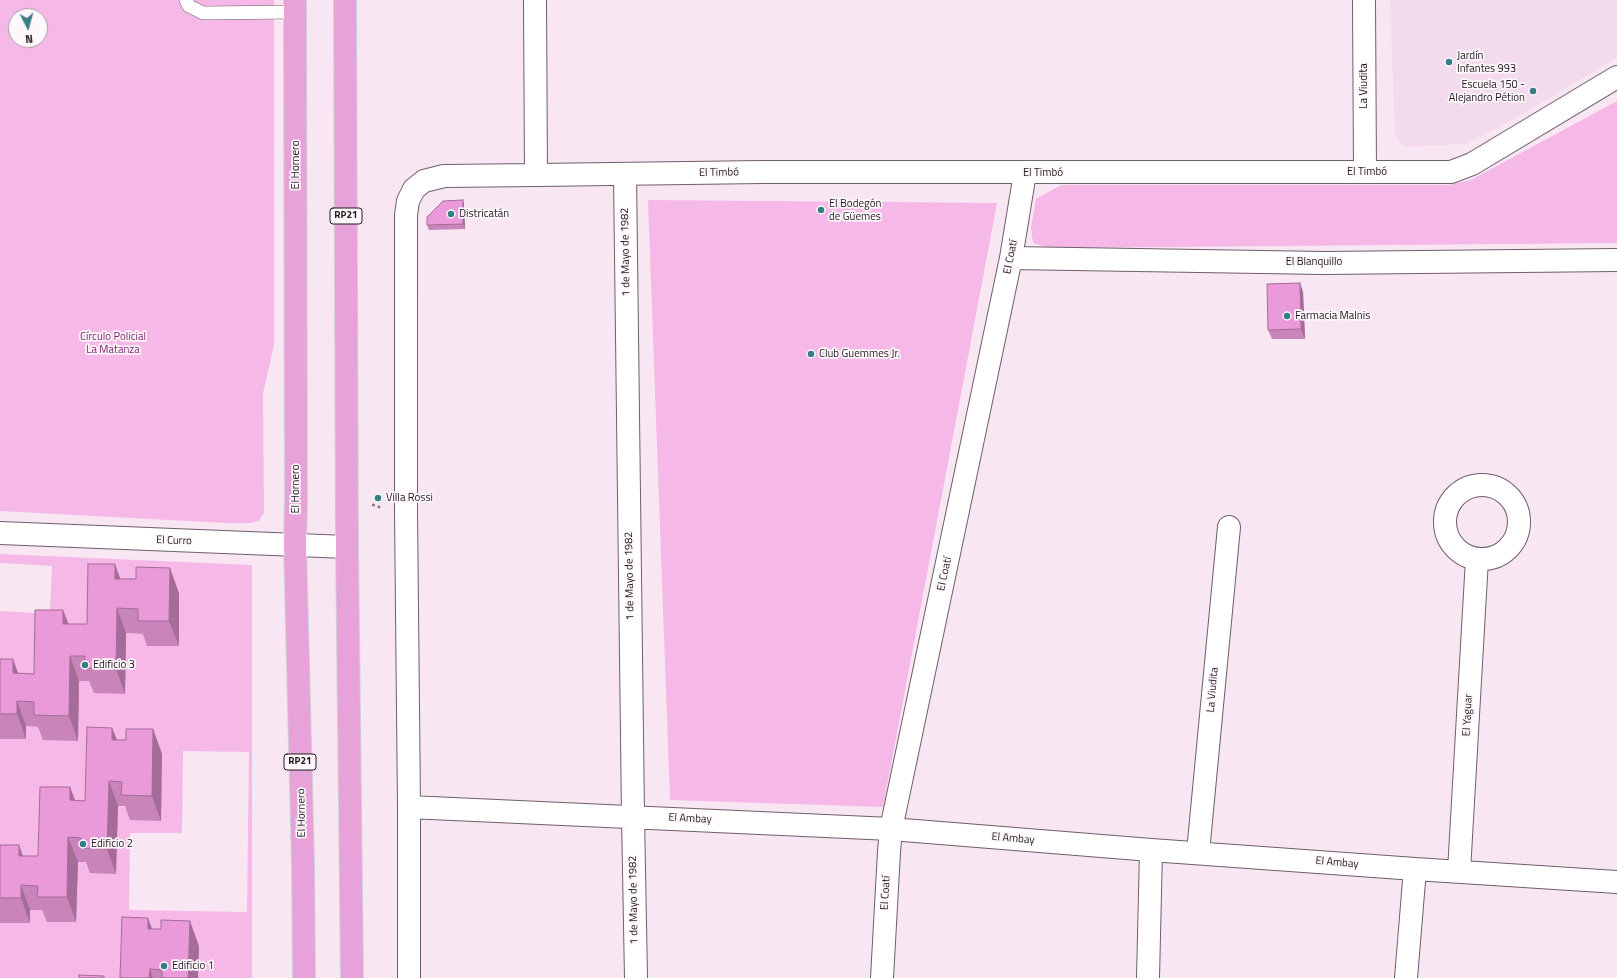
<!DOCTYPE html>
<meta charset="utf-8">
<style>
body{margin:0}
#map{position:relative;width:1617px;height:978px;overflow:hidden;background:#f8e6f3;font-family:"Titillium Web",sans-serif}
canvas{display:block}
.north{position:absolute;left:8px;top:8px;width:40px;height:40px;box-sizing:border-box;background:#fef7fc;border:1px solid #a59fa4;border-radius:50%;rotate:174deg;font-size:11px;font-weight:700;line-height:16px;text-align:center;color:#201a1f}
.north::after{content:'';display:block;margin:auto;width:14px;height:18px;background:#367e85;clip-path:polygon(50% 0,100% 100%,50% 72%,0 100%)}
</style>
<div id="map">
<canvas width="1617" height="978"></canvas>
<div class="north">N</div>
</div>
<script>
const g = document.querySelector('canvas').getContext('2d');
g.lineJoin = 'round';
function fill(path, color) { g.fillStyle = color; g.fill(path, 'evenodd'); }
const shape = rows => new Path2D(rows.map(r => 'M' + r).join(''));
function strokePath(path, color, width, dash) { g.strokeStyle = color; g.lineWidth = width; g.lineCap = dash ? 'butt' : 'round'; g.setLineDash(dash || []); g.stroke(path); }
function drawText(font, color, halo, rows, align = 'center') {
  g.font = font + ' "Titillium Web",sans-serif'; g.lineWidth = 3.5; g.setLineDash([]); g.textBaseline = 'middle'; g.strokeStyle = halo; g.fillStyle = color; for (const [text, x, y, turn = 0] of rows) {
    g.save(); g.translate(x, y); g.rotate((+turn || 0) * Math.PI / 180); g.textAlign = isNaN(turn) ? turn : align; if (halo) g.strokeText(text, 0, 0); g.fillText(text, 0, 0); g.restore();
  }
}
fill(shape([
 [1390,0,1617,0,1617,58,1505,124,1465,144,1404,147,1395,135]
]), '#f3daec');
fill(shape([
 [0,0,274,0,274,345,263,393,264,513,259,521,250,523,226,523,0,511],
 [16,16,40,16,40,40,16,40],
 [1617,101,1617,243,1050,248,1033,243,1031,227,1036,199,1061,185,1448,185,1471,180],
 [648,200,997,203,883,807,670,800],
 [0,554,252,565,252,978,198,978,199,946,130,978,0,978,0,923,30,923,30,910,47,910,78,862,90,862,116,874,118,806,131,807,161,820,162,755,94,825,47,881,0,870,0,739,26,739,26,726,43,727,79,681,94,681,126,633,147,634,178,646,179,593,96,649,43,699,0,684,0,611,50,614,52,566,0,563],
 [183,751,249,752,247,912,129,910,130,833,182,833]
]), '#f5b8e7');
const service = shape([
 [186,0,189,6,203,13,295,12]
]);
const minor = shape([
 [535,0,536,175],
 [1364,0,1365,172],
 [625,174,633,816,636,978],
 [1011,258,1324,263,1617,260],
 '1445 522a37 37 0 1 1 74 0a37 37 0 1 1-74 0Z',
 [0,533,347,547],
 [409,807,891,829,1151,850,1415,869,1617,882],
 [1198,852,1229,527],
 [1459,871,1477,559],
 [409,978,409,807,406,510,406,215,408,201,414,189,424,181,444,176,536,175,763,172,1451,172,1472,164,1617,77],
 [882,978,889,852,891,829,1011,258,1025,173],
 [1148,978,1151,850],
 [1406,978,1415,869]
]);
const primary = shape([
 [295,0,296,501,295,545,303,864,304,978],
 [345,0,347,547,352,978]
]);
strokePath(service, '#6e5f6a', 14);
strokePath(minor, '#6e5f6a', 24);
strokePath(primary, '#d2d1d2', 24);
strokePath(shape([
 [372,505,376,505,382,509]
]), '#8b7f88', 2.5, [3, 3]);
strokePath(service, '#fff', 13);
strokePath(minor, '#fff', 22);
strokePath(primary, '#e6a2d9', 22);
fill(shape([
 [463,200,464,205,465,229,429,230,427,225],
 [1300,283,1303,292,1305,339,1272,339,1268,330],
 [120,579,179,593,179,646,147,646,143,634,126,633,125,694,94,693,89,681,79,681,78,741,43,740,38,727,26,726,26,739,0,739,0,659,19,674,34,674,69,624,87,624],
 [112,728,117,740,126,740,153,729,162,754,161,821,130,820,125,806,118,806,116,874,90,873,86,862,78,862,76,922,47,922,42,910,30,910,30,923,0,923,0,845,23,856,38,856,70,787,75,800,85,801],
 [148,918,152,929,199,946,198,978,120,978]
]), '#c984ba');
fill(shape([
 [463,200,464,205,465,229,463,224],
 [1300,283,1303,292,1305,339,1301,329],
 [115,564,124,589,115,579],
 [170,568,179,593,179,646,169,621],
 [117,608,126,633,125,694,116,669],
 [63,610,73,635,63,624],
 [70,656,79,681,78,741,69,716],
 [13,659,22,684,13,673],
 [17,701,26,726,26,739,17,714],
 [112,728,122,753,112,740],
 [153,729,162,754,161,821,152,796],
 [109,781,118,806,116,874,107,849],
 [70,787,79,812,70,800],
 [68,837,78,862,76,922,67,897],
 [19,845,28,870,19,856],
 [21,885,30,910,30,923,21,898],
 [148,918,157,943,148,929],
 [190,921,199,946,198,978,188,978],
 [150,969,153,978,149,978]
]), '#a46c97');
const building = shape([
 [463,200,463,224,427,225,427,217,443,201,463,200],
 [1300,283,1301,329,1268,330,1267,284,1300,283],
 [88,564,115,564,115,579,136,579,136,567,170,568,169,621,138,621,138,609,117,608,116,669,84,668,85,656,70,656,69,716,34,715,34,702,17,701,17,714,0,714,0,659,13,659,13,673,34,674,35,610,63,610,63,624,87,624,88,564],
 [87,727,112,728,112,740,126,740,126,729,153,729,152,796,121,795,122,782,109,781,107,849,81,848,81,838,68,837,67,897,37,897,38,886,21,885,21,898,0,898,0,845,19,845,19,856,38,856,40,787,70,787,70,800,85,801,87,727],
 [122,917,148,918,148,929,161,929,161,920,190,921,188,978,162,978,162,970,150,969,149,978,120,978,122,917],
 [79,975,104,976,104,978,79,978,79,975]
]);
fill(building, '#ea9ad8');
strokePath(building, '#a46c97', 1);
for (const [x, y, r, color] of [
 [1449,62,4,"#367e85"],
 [1533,91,4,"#367e85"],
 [821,210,4,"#367e85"],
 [451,214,4,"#367e85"],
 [1287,316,4,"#367e85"],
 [811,354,4,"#367e85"],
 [378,498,4,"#367e85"],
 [85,665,4,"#367e85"],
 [83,844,4,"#367e85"],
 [164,966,4,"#367e85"]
]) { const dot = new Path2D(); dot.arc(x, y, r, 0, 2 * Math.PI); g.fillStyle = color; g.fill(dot); strokePath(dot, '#fef7fc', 1.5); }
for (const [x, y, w] of [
 [346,216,32],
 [300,762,32]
]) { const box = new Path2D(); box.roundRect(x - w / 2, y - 8, w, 16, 3); g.fillStyle = '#fef7fc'; g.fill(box); strokePath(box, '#201a1f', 1); }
drawText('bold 10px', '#201a1f', null, [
 ["RP21",346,216],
 ["RP21",300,762]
]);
drawText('11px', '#201a1f', '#fef7fc', [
 ["Jardín",1457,56],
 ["Infantes 993",1457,69],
 ["Escuela 150 -",1525,85,"right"],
 ["Alejandro Pétion",1525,98,"right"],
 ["El Bodegón",829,204],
 ["de Güemes",829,217],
 ["Districatán",459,214],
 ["Farmacia Malnis",1295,316],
 ["Club Guemmes Jr.",819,354],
 ["Villa Rossi",386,498],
 ["Edificio 3",93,665],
 ["Edificio 2",91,844],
 ["Edificio 1",172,966]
], 'left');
drawText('11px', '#201a1f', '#fef7fc', [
 ["La Viudita",1364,86,-90],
 ["El Hornero",296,165,-90],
 ["El Timbó",1367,172],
 ["El Timbó",719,173,-1],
 ["El Timbó",1043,173],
 ["1 de Mayo de 1982",626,252,-91],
 ["El Coatí",1011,257,-79],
 ["El Blanquillo",1314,262],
 ["El Hornero",296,489,-90],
 ["El Curro",174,541,2],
 ["El Coatí",945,574,-78],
 ["1 de Mayo de 1982",630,576,-91],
 ["La Viudita",1213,690,-85],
 ["El Yaguar",1468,715,-87],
 ["El Hornero",302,813,-91],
 ["El Ambay",690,819,3],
 ["El Ambay",1013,839,5],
 ["El Ambay",1337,863,5],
 ["El Coatí",886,893,-87],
 ["1 de Mayo de 1982",634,900,-91]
]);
drawText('11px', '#7e226f', '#fef7fc', [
 ["Círculo Policial",113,337],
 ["La Matanza",113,350]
]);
</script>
